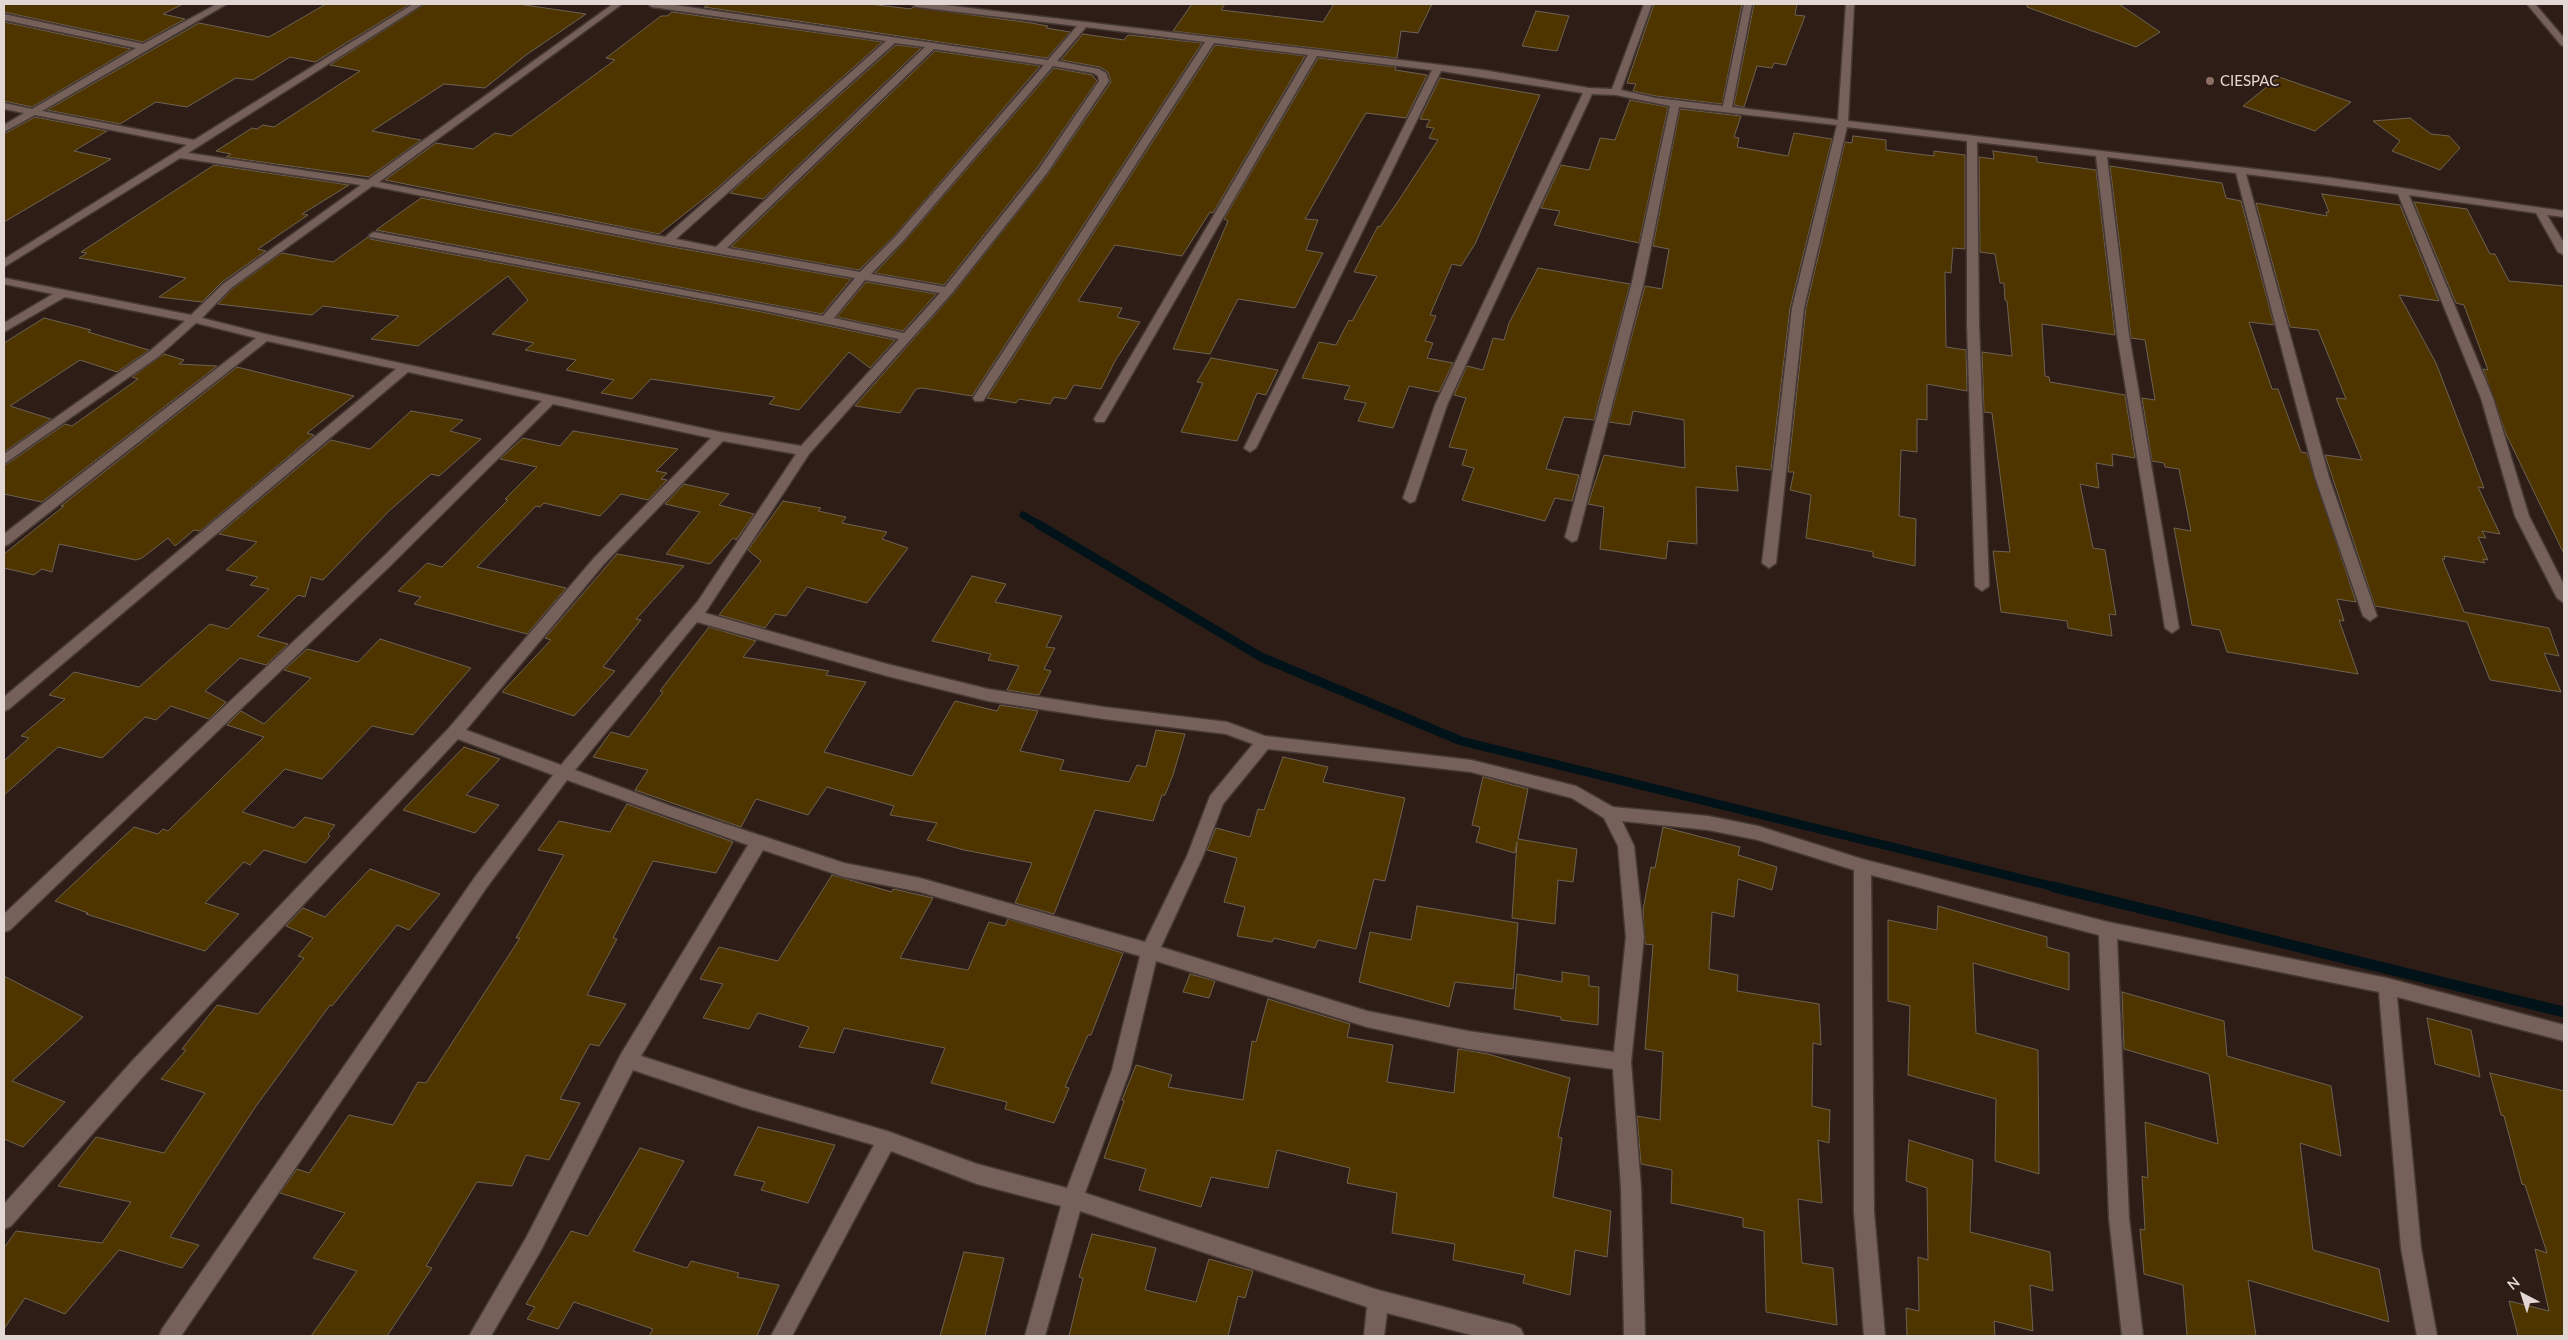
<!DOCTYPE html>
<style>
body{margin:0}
#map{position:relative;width:2568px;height:1340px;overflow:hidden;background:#2e1d17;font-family:Lato,sans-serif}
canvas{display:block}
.frame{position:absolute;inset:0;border:5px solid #e3d7d3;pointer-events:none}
.north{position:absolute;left:2498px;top:1270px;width:50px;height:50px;-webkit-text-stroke:4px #2e1d17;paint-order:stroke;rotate:320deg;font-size:14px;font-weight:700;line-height:20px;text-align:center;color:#e3d7d3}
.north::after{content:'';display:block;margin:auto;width:18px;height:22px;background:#e3d7d3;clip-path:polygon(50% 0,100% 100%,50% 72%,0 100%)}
</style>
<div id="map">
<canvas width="2568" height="1340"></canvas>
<div class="frame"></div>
<div class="north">N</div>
</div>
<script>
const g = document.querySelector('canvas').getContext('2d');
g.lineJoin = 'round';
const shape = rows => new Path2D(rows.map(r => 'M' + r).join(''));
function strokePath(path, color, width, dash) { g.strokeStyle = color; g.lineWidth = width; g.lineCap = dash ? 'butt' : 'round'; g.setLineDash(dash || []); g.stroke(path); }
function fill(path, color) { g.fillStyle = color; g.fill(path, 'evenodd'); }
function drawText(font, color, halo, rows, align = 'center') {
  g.font = font + ' Lato,sans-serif'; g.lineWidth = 4; g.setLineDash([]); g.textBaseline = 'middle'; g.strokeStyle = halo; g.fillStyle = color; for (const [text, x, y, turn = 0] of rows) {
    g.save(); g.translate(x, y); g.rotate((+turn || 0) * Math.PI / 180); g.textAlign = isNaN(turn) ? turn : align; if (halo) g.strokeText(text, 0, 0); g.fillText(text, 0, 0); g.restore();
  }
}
strokePath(shape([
 [1023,515,1040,525]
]), '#011318', 7);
strokePath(shape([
 [1038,524,1261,657,1461,741,2059,888]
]), '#011318', 9);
strokePath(shape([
 [2054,887,2564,1012]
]), '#011318', 11);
const building = shape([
 [4,4,183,4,163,14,185,19,143,42,4,12,4,4],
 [326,4,410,4,315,62,290,57,253,80,236,78,187,107,156,102,120,124,47,110,199,23,269,37,326,4],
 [425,4,518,4,586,14,526,55,485,88,444,84,372,131,421,140,369,177,226,157,231,154,216,151,252,128,257,129,263,125,274,127,360,71,330,65,425,4],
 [708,4,869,4,911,9,913,7,1031,23,1048,26,1046,28,1070,32,1047,58,704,7,708,4],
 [1192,4,1225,4,1221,10,1323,22,1334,4,1432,4,1418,33,1401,31,1397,58,1173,31,1192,4],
 [1654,4,1742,4,1722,104,1656,96,1633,91,1636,84,1627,83,1654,4],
 [1754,4,1797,4,1795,15,1805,16,1786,65,1774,63,1772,68,1757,66,1744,107,1734,105,1754,4],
 [2027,4,2119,4,2160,32,2136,47,2027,7,2027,4],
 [1536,11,1569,16,1557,51,1522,46,1536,11],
 [672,12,882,42,715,190,659,234,385,180,436,143,473,149,495,133,511,136,615,60,606,58,661,16,667,16,672,12],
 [4,22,131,49,32,107,4,101,4,22],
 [1083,34,1124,40,1128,35,1202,43,972,396,922,388,916,389,900,413,855,406,953,294,1048,174,1111,82,1108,72,1100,67,1061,60,1083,34],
 [896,45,921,48,763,199,730,193,896,45],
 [1215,45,1305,56,1213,213,1210,212,1182,256,1115,245,1078,301,1122,308,1117,317,1140,322,1115,361,1101,389,1074,385,1066,399,1054,397,1050,404,1019,399,1016,403,987,398,1215,45],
 [935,51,1040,66,894,236,859,270,731,247,935,51],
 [1318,58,1396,67,1395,70,1427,75,1406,118,1366,113,1347,145,1305,219,1318,220,1306,250,1323,253,1295,308,1238,299,1210,354,1173,349,1228,221,1224,219,1318,58],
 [1054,68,1092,75,1097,81,1037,168,944,285,875,273,904,242,1054,68],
 [2279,77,2351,102,2315,131,2243,106,2279,77],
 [1440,78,1540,95,1475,244,1461,266,1452,264,1430,315,1436,316,1425,341,1433,343,1427,358,1453,363,1439,392,1409,386,1393,428,1358,421,1366,403,1344,399,1350,386,1302,378,1319,342,1336,345,1349,320,1352,321,1377,276,1354,272,1378,226,1380,227,1397,203,1438,140,1429,138,1434,128,1426,127,1430,120,1420,119,1440,78],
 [1630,100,1668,107,1639,243,1554,225,1560,211,1541,208,1561,165,1589,170,1600,138,1615,140,1630,100],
 [1680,109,1741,116,1734,137,1739,138,1737,147,1788,156,1794,133,1832,139,1790,308,1771,470,1736,466,1738,491,1696,487,1697,544,1668,541,1666,559,1600,549,1604,507,1588,504,1604,455,1685,468,1684,420,1633,411,1630,425,1609,422,1645,286,1662,289,1669,249,1653,246,1680,109],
 [35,117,107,131,74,151,111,159,4,222,4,134,35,117],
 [2410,118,2431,134,2449,136,2460,148,2440,170,2392,151,2400,141,2373,121,2410,118],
 [1853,136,1886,140,1886,150,1934,156,1934,151,1965,155,1965,249,1953,248,1951,273,1945,272,1946,347,1966,350,1967,391,1927,384,1927,420,1917,419,1917,452,1901,450,1899,516,1916,519,1915,566,1873,557,1873,552,1806,538,1811,495,1790,490,1794,472,1788,472,1806,308,1845,142,1852,143,1853,136],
 [1993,151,2037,157,2037,162,2096,170,2115,335,2042,324,2045,376,2049,377,2050,382,2125,395,2135,458,2112,454,2113,466,2096,463,2099,488,2080,484,2093,548,2105,550,2116,615,2109,614,2112,636,2068,628,2067,621,2001,612,1993,551,2010,552,1992,413,1984,412,1982,352,2012,356,2007,301,2005,300,2004,283,2000,283,1995,254,1980,252,1979,157,1994,159,1993,151],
 [214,165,349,185,302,214,308,215,258,249,266,251,222,282,202,302,159,297,186,278,79,258,87,253,81,252,214,165],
 [2110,166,2222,183,2226,198,2241,201,2274,325,2249,322,2272,389,2278,389,2301,452,2307,453,2356,602,2337,599,2344,621,2339,620,2358,674,2227,652,2220,630,2192,625,2174,528,2191,531,2179,469,2165,467,2164,463,2152,461,2142,398,2155,400,2145,340,2131,338,2110,166],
 [2322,194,2400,205,2439,301,2399,295,2436,363,2484,488,2478,487,2500,534,2482,531,2486,538,2478,537,2488,560,2483,559,2485,563,2444,556,2445,559,2442,559,2464,612,2549,628,2559,656,2544,653,2561,692,2490,680,2467,622,2375,606,2325,455,2362,460,2336,398,2346,399,2318,330,2290,327,2256,203,2327,216,2326,212,2329,212,2322,194],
 [421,198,667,246,851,279,822,314,376,230,421,198],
 [2414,202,2467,209,2490,254,2495,254,2509,281,2564,286,2564,554,2506,434,2483,369,2488,370,2464,305,2456,303,2414,202],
 [368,237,370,239,762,312,895,340,870,368,849,352,799,410,769,404,775,397,651,379,632,399,601,393,614,380,566,370,576,360,525,350,534,343,492,334,528,300,508,276,418,346,371,339,399,316,323,306,312,315,218,304,232,289,282,253,333,262,368,237],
 [1538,268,1630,284,1594,420,1564,417,1546,469,1579,475,1572,501,1555,498,1545,521,1462,500,1474,468,1462,465,1467,450,1449,447,1466,398,1454,395,1467,366,1483,370,1493,338,1504,340,1509,323,1538,268],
 [866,282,936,294,903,331,837,317,866,282],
 [44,318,91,330,88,332,149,350,117,372,80,360,10,406,51,419,4,452,4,343,44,318],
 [164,354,184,360,179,364,217,366,42,502,4,494,4,466,65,424,72,426,138,379,132,377,164,354],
 [1211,358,1278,370,1266,395,1257,393,1237,441,1181,432,1203,383,1197,382,1211,358],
 [237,367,354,396,307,433,314,435,200,531,194,530,175,546,168,538,142,558,136,560,59,544,52,572,42,569,34,575,4,568,4,554,64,506,61,506,237,367],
 [411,411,463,420,450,431,481,439,439,476,431,474,389,511,323,580,311,577,305,597,298,595,257,636,288,644,266,665,240,658,205,691,226,702,209,719,171,706,156,720,145,717,102,758,58,747,4,795,4,761,29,738,21,736,65,699,49,695,74,672,139,687,210,624,228,629,269,589,250,585,258,577,226,570,257,542,219,534,331,440,370,449,411,411],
 [573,431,678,449,656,471,667,473,661,479,667,480,648,500,621,494,600,516,544,503,540,507,536,506,477,567,566,588,527,634,414,604,421,597,398,591,427,563,442,567,508,500,505,499,537,467,500,459,523,438,560,446,573,431],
 [684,484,729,494,719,505,754,514,736,540,733,538,710,564,666,554,700,512,665,504,684,484],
 [783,501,821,508,818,511,846,517,842,523,887,532,882,539,908,548,867,603,807,587,786,616,775,614,765,628,719,615,761,561,748,550,783,501],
 [617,554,684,566,636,619,641,620,603,667,615,671,574,716,502,692,551,640,545,638,617,554],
 [972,576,1006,584,995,602,1062,616,1046,647,1055,648,1044,669,1051,671,1039,695,1007,690,1019,666,988,660,991,654,932,641,972,576],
 [709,627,756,641,743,657,829,671,826,675,866,682,824,752,912,776,955,701,997,711,1000,705,1038,711,1020,751,1064,760,1060,770,1129,782,1137,765,1146,767,1156,730,1185,734,1173,775,1165,795,1162,795,1153,821,1095,810,1054,914,1015,903,1032,863,964,850,927,840,937,823,890,815,894,806,827,787,808,815,756,799,741,827,635,790,648,770,593,757,611,732,629,737,663,692,660,691,709,627],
 [380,639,471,668,413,735,372,726,322,779,285,769,242,812,294,828,305,817,335,825,328,834,330,836,306,863,264,850,250,865,244,862,205,903,239,914,205,951,86,914,88,913,55,901,134,827,158,834,163,829,168,831,264,737,227,725,241,711,264,724,311,678,284,670,307,649,358,662,380,639],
 [464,747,500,759,466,795,499,805,475,833,403,810,464,747],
 [1283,757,1328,767,1323,782,1405,798,1385,881,1374,879,1356,949,1318,940,1315,948,1274,938,1272,942,1237,936,1245,907,1224,902,1237,858,1207,850,1216,828,1250,837,1258,809,1264,810,1283,757],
 [1483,777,1528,789,1518,839,1577,849,1573,882,1558,880,1555,924,1512,918,1517,842,1515,853,1476,842,1480,827,1472,825,1483,777],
 [627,804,733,842,716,873,653,861,613,938,617,939,587,995,626,1004,599,1046,590,1044,560,1099,580,1103,549,1160,526,1155,512,1186,477,1182,426,1266,432,1268,387,1336,311,1336,357,1271,313,1258,345,1213,280,1193,297,1169,309,1173,349,1115,393,1125,418,1082,426,1083,520,938,516,938,564,855,538,850,559,821,610,832,627,804],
 [1663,827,1740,847,1738,855,1777,867,1772,890,1738,879,1734,917,1712,912,1709,969,1738,975,1737,991,1819,1004,1821,1045,1813,1043,1812,1106,1830,1110,1829,1143,1818,1140,1822,1203,1798,1199,1802,1263,1833,1268,1837,1325,1766,1312,1764,1231,1743,1227,1743,1218,1671,1203,1672,1170,1641,1164,1637,1116,1660,1120,1663,1052,1645,1049,1653,945,1645,944,1643,910,1651,867,1655,868,1663,827],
 [370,869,440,894,409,930,397,925,332,1006,330,1005,256,1106,170,1237,199,1245,182,1268,119,1250,65,1314,25,1298,4,1329,4,1248,16,1231,102,1243,131,1202,58,1186,96,1137,164,1153,205,1093,161,1079,186,1050,182,1049,217,1005,258,1014,304,958,298,956,313,938,286,926,303,908,325,917,370,869],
 [832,875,892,892,893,889,933,898,900,958,968,970,989,922,1005,926,1008,919,1123,953,1091,1035,1088,1035,1065,1087,1069,1088,1054,1123,1005,1109,1007,1102,931,1083,945,1048,844,1028,834,1053,799,1047,809,1027,758,1013,749,1029,703,1018,723,984,700,979,719,947,778,961,832,875],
 [1417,906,1518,923,1513,989,1455,982,1449,1007,1359,982,1370,932,1411,940,1417,906],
 [1938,906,2047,937,2047,947,2069,953,2069,990,1973,963,1976,1033,2038,1050,2039,1174,1995,1161,1996,1099,1908,1075,1910,1006,1888,1001,1888,920,1937,930,1938,906],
 [1562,972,1589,976,1589,986,1599,987,1598,1025,1561,1020,1561,1017,1514,1009,1517,974,1562,982,1562,972],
 [1190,974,1215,981,1209,998,1183,992,1190,974],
 [4,976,83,1017,12,1081,65,1102,23,1147,4,1139,4,976],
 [2122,992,2224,1021,2227,1056,2331,1086,2341,1156,2300,1143,2313,1250,2379,1269,2389,1322,2248,1280,2256,1336,2187,1336,2183,1285,2144,1274,2140,1229,2145,1230,2142,1176,2148,1178,2145,1122,2218,1144,2209,1074,2124,1049,2122,992],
 [1268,999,1350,1024,1347,1037,1393,1045,1387,1082,1454,1093,1458,1049,1488,1054,1570,1078,1558,1137,1562,1138,1553,1197,1611,1211,1607,1257,1575,1250,1570,1295,1523,1283,1525,1275,1453,1260,1455,1244,1392,1233,1397,1193,1347,1183,1350,1168,1277,1150,1268,1188,1211,1177,1201,1207,1139,1190,1146,1169,1104,1158,1124,1101,1122,1100,1136,1065,1172,1075,1168,1087,1243,1100,1252,1041,1256,1042,1268,999],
 [2427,1018,2471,1030,2480,1077,2435,1064,2427,1018],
 [2490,1073,2564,1091,2564,1336,2518,1336,2509,1301,2549,1311,2535,1249,2547,1253,2525,1185,2522,1184,2504,1116,2501,1115,2490,1073],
 [758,1127,835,1145,808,1203,761,1190,765,1182,734,1175,758,1127],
 [1909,1140,1973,1160,1970,1232,2050,1252,2053,1291,2030,1285,2033,1331,1994,1321,1995,1336,1907,1336,1906,1308,1919,1311,1918,1257,1928,1260,1927,1188,1906,1181,1909,1140],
 [640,1148,684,1161,633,1251,687,1268,691,1261,739,1273,737,1277,779,1285,757,1336,649,1336,653,1329,574,1302,558,1329,527,1319,535,1307,526,1304,571,1231,588,1236,640,1148],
 [1092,1234,1156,1248,1145,1290,1196,1302,1209,1259,1253,1271,1245,1298,1238,1296,1228,1336,1069,1336,1083,1278,1079,1277,1092,1234],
 [964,1252,1004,1258,985,1336,940,1336,964,1252]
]);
fill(building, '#4e3500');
strokePath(building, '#6d6251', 1);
const street = shape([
 [217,4,227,4,42,111,194,140,413,4,423,4,188,153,368,180,613,4,622,4,379,182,665,237,886,41,652,7,648,4,668,4,1048,60,1077,26,916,7,912,4,936,4,1483,70,1589,88,1612,89,1644,4,1652,4,1621,90,1656,98,1723,106,1744,4,1752,4,1732,107,1838,120,1846,4,1854,4,1848,121,2331,178,2564,211,2564,217,2547,215,2564,243,2564,255,2558,252,2536,213,2409,195,2493,398,2529,516,2564,585,2564,603,2557,598,2515,516,2481,398,2398,194,2246,174,2329,477,2377,616,2370,621,2363,616,2315,477,2236,173,2107,157,2129,335,2179,628,2172,633,2165,628,2117,335,2096,156,1977,142,1979,324,1989,586,1982,591,1975,586,1967,324,1967,141,1847,127,1804,308,1776,563,1769,568,1762,563,1792,308,1837,125,1679,107,1644,282,1577,540,1572,542,1565,537,1632,282,1670,106,1616,95,1592,94,1447,405,1415,501,1410,503,1403,498,1435,405,1583,93,1441,71,1256,448,1250,452,1244,448,1432,70,1317,56,1106,419,1104,422,1096,422,1094,419,1308,55,1214,43,983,401,975,401,973,398,1205,42,1086,27,1057,61,1099,69,1106,73,1109,81,1047,173,952,293,809,454,705,613,887,664,988,689,1104,707,1227,722,1265,736,1471,760,1576,786,1613,807,1708,816,1758,826,1862,859,2108,922,2387,978,2564,1025,2564,1041,2397,997,2421,1248,2437,1336,2417,1336,2401,1248,2379,992,2117,939,2129,1218,2143,1336,2122,1336,2109,1218,2099,935,1871,875,1874,1212,1885,1336,1864,1336,1854,1212,1854,870,1758,840,1708,830,1622,821,1634,846,1644,937,1631,1062,1641,1188,1645,1336,1624,1336,1621,1188,1613,1069,1468,1049,1367,1027,1156,961,1130,1070,1085,1193,1378,1290,1514,1325,1521,1329,1524,1336,1475,1336,1387,1313,1384,1336,1364,1336,1367,1307,1080,1211,1045,1336,1025,1336,1061,1206,977,1184,891,1151,792,1336,771,1336,874,1145,743,1107,633,1070,540,1252,491,1336,469,1336,526,1238,621,1054,748,845,567,780,487,887,181,1336,159,1336,162,1329,475,877,553,775,458,739,148,1071,11,1226,4,1229,4,1204,134,1059,449,728,594,558,711,438,553,404,389,567,10,930,4,932,4,914,379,561,542,401,408,372,9,709,4,711,4,697,396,369,267,341,9,544,4,546,4,534,256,338,196,323,158,357,4,464,4,454,150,351,185,321,65,297,4,332,4,323,53,294,4,284,4,278,191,315,223,284,361,185,180,158,4,267,4,259,187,145,35,115,4,132,4,125,24,113,4,109,4,103,32,109,136,48,4,20,4,14,143,44,217,4],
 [895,43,925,47,716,247,676,239,895,43],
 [934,49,1044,65,895,237,860,272,727,248,934,49],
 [1053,66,1093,73,1098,76,1099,81,1039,169,945,287,871,274,903,241,1053,66],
 [372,186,667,244,855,278,823,316,374,232,369,235,370,237,762,310,899,339,801,446,720,432,265,334,202,318,231,288,372,186],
 [865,280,940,293,904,333,834,318,865,280],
 [723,441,796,454,698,601,561,765,466,730,604,564,723,441],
 [697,622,887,676,988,701,1104,719,1226,734,1253,744,1210,796,1187,856,1145,942,920,878,844,863,671,806,575,770,697,622],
 [1268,749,1471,772,1572,798,1604,818,1618,846,1626,937,1614,1052,1468,1031,1367,1011,1161,947,1203,856,1223,804,1268,749],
 [763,850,844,877,920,892,1140,956,1112,1070,1067,1188,977,1164,887,1131,743,1089,641,1056,763,850],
 [2527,4,2535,4,2564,38,2564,46,2561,45,2527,4]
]);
strokePath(street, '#463935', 3);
fill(street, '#756159');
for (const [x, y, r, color] of [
 [2210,81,5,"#8d6e63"]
]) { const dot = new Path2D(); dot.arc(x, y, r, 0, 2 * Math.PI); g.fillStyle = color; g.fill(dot); strokePath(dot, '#2e1d17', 2); }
drawText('15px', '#e3d7d3', '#2e1d17', [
 ["CIESPAC",2220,81]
], 'left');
</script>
